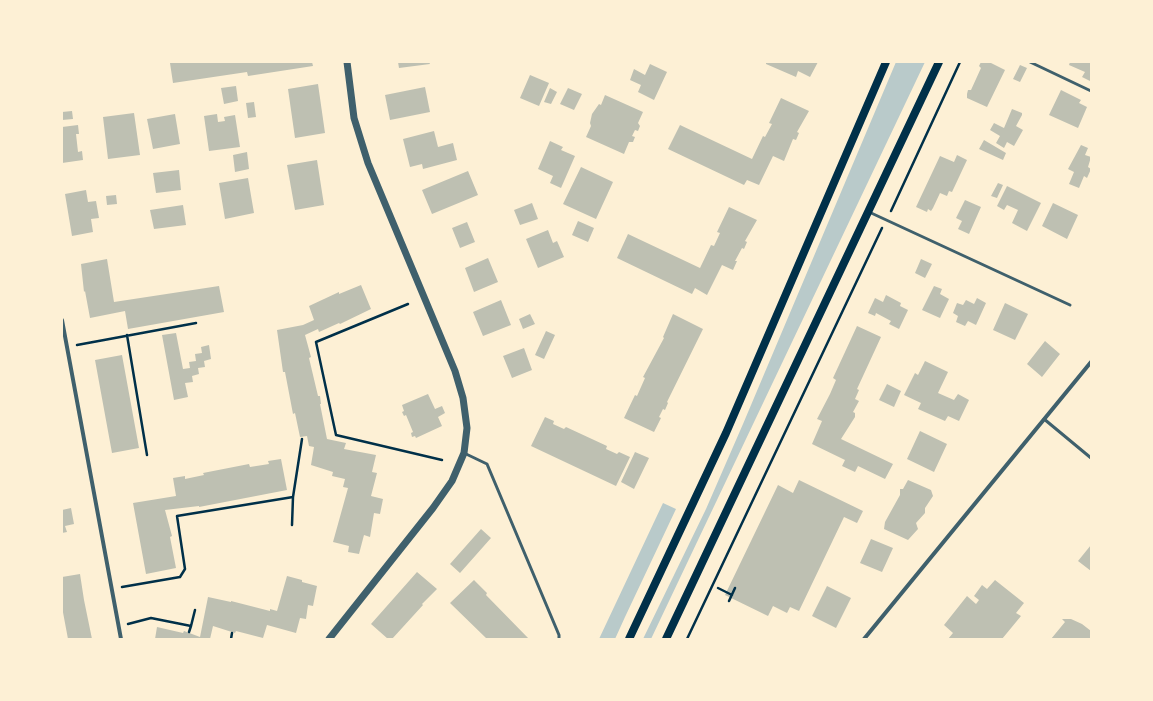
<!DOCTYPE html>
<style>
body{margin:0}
#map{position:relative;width:1153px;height:701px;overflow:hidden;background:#fdf0d5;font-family:Raleway,sans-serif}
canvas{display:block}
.frame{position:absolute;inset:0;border:63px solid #fdf0d5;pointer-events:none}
</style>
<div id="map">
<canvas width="1153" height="701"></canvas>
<div class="frame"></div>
</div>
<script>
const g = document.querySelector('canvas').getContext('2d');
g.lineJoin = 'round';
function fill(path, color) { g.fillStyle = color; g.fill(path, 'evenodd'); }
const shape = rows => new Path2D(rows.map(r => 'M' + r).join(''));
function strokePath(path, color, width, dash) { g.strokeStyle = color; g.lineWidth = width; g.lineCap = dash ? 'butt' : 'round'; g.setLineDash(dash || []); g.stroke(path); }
fill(shape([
 [896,62,925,62,651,639,643,639,706,509,743,424],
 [663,503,676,509,625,617,615,639,599,639]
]), '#b9caca');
fill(shape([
 [180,62,312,62,313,66,248,76,247,72,173,83,170,63],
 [398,62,429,62,430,64,399,68],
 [766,62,818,62,810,77,798,71,796,77,766,64],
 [981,62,989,62,1005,70,987,107,967,98,967,94,968,90,971,90,981,68,979,66],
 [1070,62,1091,62,1090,81,1082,77,1085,72,1069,65],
 [650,64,667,72,654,100,638,92,641,85,630,80,634,69,645,75],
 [1020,65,1027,68,1020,82,1013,79],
 [530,75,549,83,539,106,520,98],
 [318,84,325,133,295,138,288,89],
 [236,86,238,101,224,104,221,88],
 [425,87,430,112,390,120,385,95],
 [550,88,557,92,551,104,544,102],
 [568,88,582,94,574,110,560,104],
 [1061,90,1081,100,1079,103,1087,107,1078,128,1049,115],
 [605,95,643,112,638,123,640,126,638,131,635,130,632,136,635,137,633,142,629,142,624,154,586,137,591,126,590,123,592,114,599,104,601,105],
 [781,98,809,111,797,132,799,133,796,140,793,139,784,161,773,156,759,185,747,180,744,185,668,149,680,125,752,159,763,136,765,137,772,124,769,123],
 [254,102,256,117,248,118,246,103],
 [1012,109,1022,113,1022,115,1016,126,1023,130,1014,146,1007,142,1004,148,996,143,1000,136,990,130,994,123,1004,128],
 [72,111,73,119,62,120,62,112],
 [134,113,140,155,108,159,103,117],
 [175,114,180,144,153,149,147,119],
 [217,114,218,122,225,121,224,117,235,115,240,147,209,151,204,116],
 [78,125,79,134,76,134,78,152,82,151,83,160,62,163,62,127],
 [434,131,438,147,453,143,457,160,423,169,422,164,410,167,403,139],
 [984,140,1006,153,1003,160,979,149],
 [550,141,563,147,561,150,575,156,561,188,550,183,553,176,538,169],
 [1081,145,1088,148,1085,155,1091,157,1088,167,1091,169,1087,178,1084,176,1079,188,1069,184,1074,172,1068,169],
 [247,152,249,169,235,172,233,155],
 [957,155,967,160,952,192,949,191,947,196,940,193,933,208,931,211,928,209,927,212,916,207,940,156,954,162],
 [317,160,324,205,295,210,287,165],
 [581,167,613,182,596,219,563,204],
 [179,170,181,190,156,193,153,173],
 [468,171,478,195,432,214,422,190],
 [248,178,254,213,225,219,219,183],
 [998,183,1003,185,997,198,991,196],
 [1007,186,1041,203,1027,231,1012,223,1018,210,1007,205,1004,210,997,206],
 [86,190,88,202,96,201,99,218,91,219,93,232,72,236,65,194],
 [116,195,117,204,107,205,106,196],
 [965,200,981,207,969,234,958,229,962,221,956,218],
 [532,203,538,219,520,225,514,210],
 [1053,203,1078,215,1067,239,1042,226],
 [183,205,186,225,154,229,150,210],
 [729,207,757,220,745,241,747,242,744,249,742,248,735,261,737,261,733,270,722,265,707,295,695,288,692,294,617,258,628,234,700,268,711,245,714,246,720,233,717,232],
 [578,221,594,228,588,242,572,235],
 [467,222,475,242,460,248,452,228],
 [548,230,553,243,557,241,564,257,538,268,526,239],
 [488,258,498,282,474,292,465,268],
 [107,259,114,302,219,286,224,312,128,329,125,311,90,318,85,291,84,292,81,264],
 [921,259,932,264,925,278,915,273],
 [361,285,371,309,340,324,339,323,319,332,318,329,305,335,311,357,309,358,318,396,320,396,321,404,320,404,327,439,346,443,344,449,376,455,372,472,377,473,371,496,383,499,380,514,374,513,370,537,364,535,359,554,348,552,349,546,333,542,348,488,343,487,345,479,332,476,333,472,311,465,314,447,309,446,307,436,300,437,295,413,293,414,285,372,283,372,277,330,303,325,314,320,309,306,339,292,339,294],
 [934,286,942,289,940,294,949,299,940,318,922,310],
 [886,295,901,303,900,306,908,310,899,329,889,324,891,321,876,313,875,316,868,313,875,298,883,302],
 [977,298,986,303,976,325,968,321,965,326,956,322,958,316,953,313,957,303,963,305,966,300,974,304],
 [501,300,511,325,483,336,473,312],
 [1005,303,1028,314,1015,340,993,330],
 [530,314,535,324,523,329,519,319],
 [673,314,703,329,667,402,668,403,665,410,663,409,659,417,661,418,654,432,624,418,635,395,637,396,645,378,643,377,664,338,663,337],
 [857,326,881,337,857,389,859,390,855,399,859,401,853,412,855,413,855,417,841,439,893,464,885,479,858,466,855,472,842,466,845,460,812,444,822,421,817,419,830,394,836,380,833,378],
 [546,331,555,335,544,359,535,355],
 [176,333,183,369,190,368,189,362,196,361,195,354,202,353,201,347,209,345,211,359,204,361,205,367,198,368,199,374,192,376,193,382,185,383,188,397,174,400,162,335],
 [1045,341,1060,354,1042,377,1027,364],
 [524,348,532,370,512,378,503,356],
 [122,355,139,448,112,453,95,360],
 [925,361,948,372,938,393,954,400,958,394,969,400,959,421,948,416,945,421,918,409,921,403,904,395,915,373,918,375],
 [887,384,901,391,894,407,879,400],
 [428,394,435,409,442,406,445,413,438,417,442,426,416,438,415,436,412,437,411,433,413,432,406,415,404,416,402,412,404,411,402,405],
 [545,417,554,421,553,424,564,429,566,427,607,446,606,449,617,454,619,452,630,457,616,486,531,446],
 [920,431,947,444,934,472,907,459],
 [635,452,649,458,634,489,621,482],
 [281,459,287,490,199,507,199,506,165,510,172,536,170,537,176,568,146,574,133,503,176,496,173,478,185,476,185,479,204,475,203,473,249,464,250,467,269,464,268,461],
 [799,480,863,511,857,523,844,517,799,611,790,607,787,613,773,606,768,616,725,595,778,485,793,493],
 [908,480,931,490,933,496,925,508,925,513,916,523,918,529,908,540,884,529,885,522,900,495,900,489,903,489],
 [71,508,74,524,65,526,67,532,62,533,62,510],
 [481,529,491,538,460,573,450,564],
 [871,539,893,548,882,572,860,563],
 [1091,545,1091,571,1078,561],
 [417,572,437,589,422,604,423,605,392,639,388,639,371,624],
 [80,574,84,600,92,639,68,639,62,607,62,577],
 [287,576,302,580,302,582,317,586,313,606,308,605,306,619,300,618,296,633,267,625,263,638,236,631,235,633,213,626,210,639,155,639,157,627,183,633,184,631,200,637,208,597,231,602,231,601,270,611,270,609,277,611],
 [474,580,487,593,486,595,529,639,487,639,450,603],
 [995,580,1024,603,1016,613,1021,616,1002,639,948,639,953,633,944,625,967,596,976,604,979,600,974,596,982,585,987,589],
 [827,586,851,598,836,628,812,616],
 [1062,619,1071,619,1082,624,1091,631,1091,639,1051,639,1065,622]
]), '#bec0b2');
strokePath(shape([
 [891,211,960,62],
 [408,304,316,342,336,435,442,460],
 [127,335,147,455],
 [77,345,196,323],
 [292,525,293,497,302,439],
 [122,587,180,577,185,569,177,516,293,497],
 [718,588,732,595],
 [729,601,735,588],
 [128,624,151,618,191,626,189,632],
 [191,626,195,610],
 [231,639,232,633],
 [687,639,882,228]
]), '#003049', 2.5);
strokePath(shape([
 [1030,62,1091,91],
 [869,212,1070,305],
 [1044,419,1091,458],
 [464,453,487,464,559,635,559,639]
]), '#3f606c', 3);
strokePath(shape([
 [62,320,121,639],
 [864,639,1091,362]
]), '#3f606c', 4);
strokePath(shape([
 [329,639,433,508,452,481,464,453,467,428,463,398,455,371,368,163,354,118,347,62]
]), '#3f606c', 7);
strokePath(shape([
 [629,639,726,433,886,62],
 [666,639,939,62]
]), '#003049', 8);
</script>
